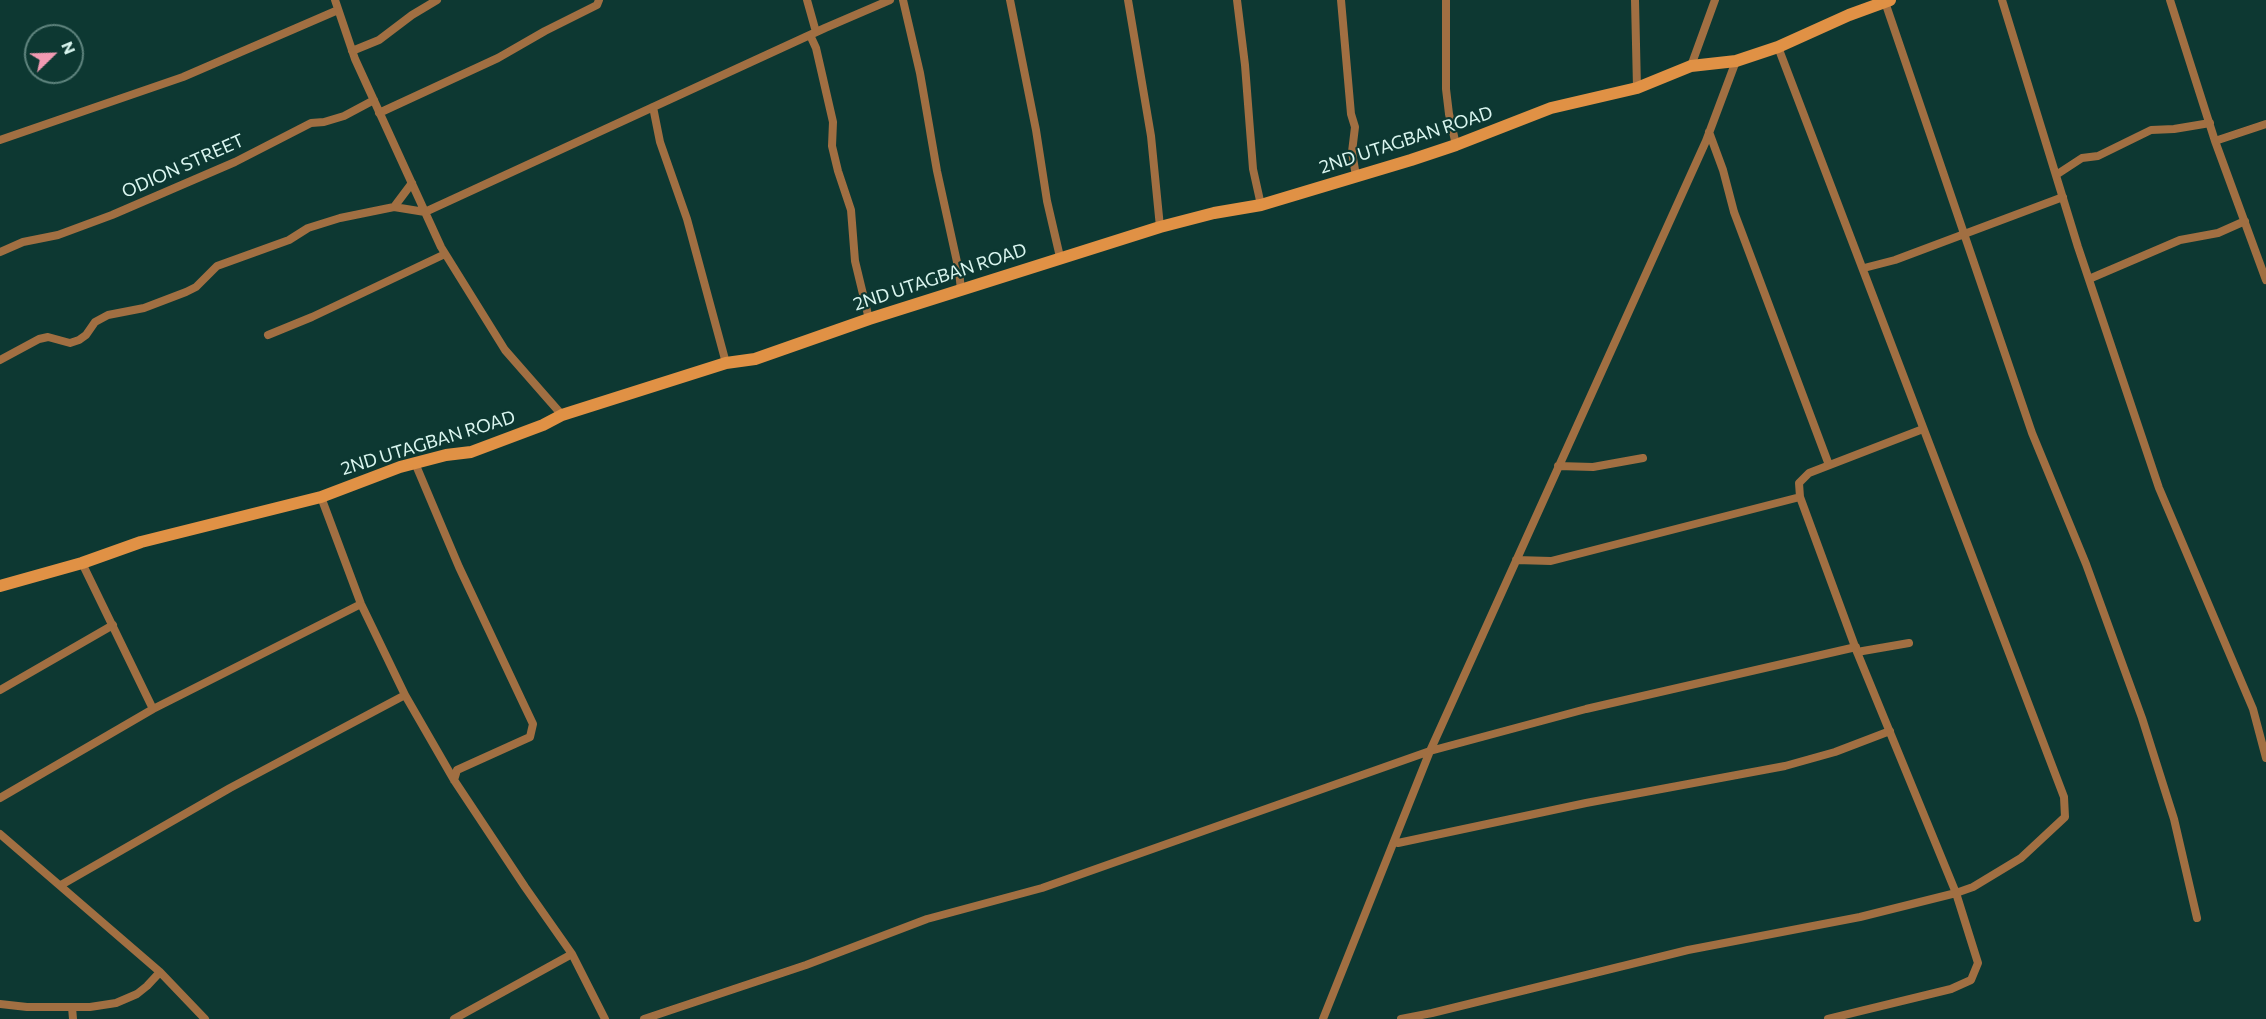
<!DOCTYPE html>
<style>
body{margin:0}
#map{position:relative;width:2266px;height:1019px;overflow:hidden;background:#0d3832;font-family:Commissioner,sans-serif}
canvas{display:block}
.north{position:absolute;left:24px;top:24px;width:60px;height:60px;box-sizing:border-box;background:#0d3832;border:2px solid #5f847e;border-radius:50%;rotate:67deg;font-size:16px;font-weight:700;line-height:24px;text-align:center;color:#daf6f0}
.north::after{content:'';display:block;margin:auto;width:21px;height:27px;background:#f19ab2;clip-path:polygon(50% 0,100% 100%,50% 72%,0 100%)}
</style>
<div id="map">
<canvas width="2266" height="1019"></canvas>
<div class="north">N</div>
</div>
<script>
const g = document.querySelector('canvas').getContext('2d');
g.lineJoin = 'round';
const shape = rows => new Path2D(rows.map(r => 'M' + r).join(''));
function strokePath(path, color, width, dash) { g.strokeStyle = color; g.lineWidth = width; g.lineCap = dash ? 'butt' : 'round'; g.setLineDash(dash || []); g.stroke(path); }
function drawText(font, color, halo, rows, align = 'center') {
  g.font = font + ' Commissioner,sans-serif'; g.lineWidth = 4.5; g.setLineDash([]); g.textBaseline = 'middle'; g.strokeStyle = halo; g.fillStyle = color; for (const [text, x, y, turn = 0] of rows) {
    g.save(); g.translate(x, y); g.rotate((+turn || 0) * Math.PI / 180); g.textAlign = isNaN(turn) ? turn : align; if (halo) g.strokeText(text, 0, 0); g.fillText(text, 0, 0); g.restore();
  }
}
strokePath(shape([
 [335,0,355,59,441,247,505,350,562,415],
 [807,0,816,32],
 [903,0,920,73,937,171,959,271,961,290],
 [1010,0,1036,130,1047,201,1060,257],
 [1128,0,1151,136,1160,227],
 [1237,0,1245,65,1253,169,1261,205],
 [1341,0,1351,114,1355,127,1352,152,1356,176],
 [1446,0,1446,89,1449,114,1456,145],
 [1635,0,1637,88],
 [2002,0,2078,247,2159,488,2253,709,2266,758],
 [2170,0,2215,141,2266,280],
 [1885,2,2032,433,2086,564,2142,718,2174,819,2197,918],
 [810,35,816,48,833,122,832,146,838,171,851,210,855,261,869,319],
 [352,51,379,40,412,15,437,0],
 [1691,66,1715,0],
 [653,107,660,142,687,219,726,363],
 [379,113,498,58,545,31,597,5,599,0],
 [1709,132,1723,170,1734,212,1829,465],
 [0,140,183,77,338,10],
 [2215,141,2266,124],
 [2056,175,2082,158,2098,156,2151,130,2174,129,2210,123],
 [394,207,412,183],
 [425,212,825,28,890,0],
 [0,252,23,242,58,235,112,215,235,162,311,123,324,122,344,116,374,100],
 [1864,268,1895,260,2063,197],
 [2089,279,2180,240,2218,233,2245,221],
 [268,335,312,317,445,254],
 [0,360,39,339,48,337,70,343,79,340,86,335,95,322,108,315,144,308,186,292,196,287,217,266,289,240,308,228,340,218,394,207,425,212],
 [415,463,459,567,533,724,530,737,457,770,454,780],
 [1558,466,1593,467,1643,458],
 [321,497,361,604,405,695,454,780,525,887,572,954,605,1019],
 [1516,560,1551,561,1800,497],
 [1857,652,1909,643],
 [0,690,113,625],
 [153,709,361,604],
 [0,798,153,709,82,563],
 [0,834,160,972,205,1019],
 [1398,843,1586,803,1785,766,1835,752,1890,731],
 [61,885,230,788,405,695],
 [0,1004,27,1007,90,1007,116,1003,137,994,147,986,160,972],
 [72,1007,73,1019],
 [454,1019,572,954],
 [644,1019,806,965,927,919,1042,888,1430,751,1586,709,1856,647],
 [1323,1019,1430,751,1706,141,1736,61],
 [1401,1019,1432,1013,1688,950,1860,917,1956,893,1973,887,2021,858,2065,817,2064,797,1778,47],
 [1828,1019,1951,989,1971,980,1978,963,1956,893,1857,652,1800,497,1799,483,1809,473,1923,429]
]), '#a16f42', 8);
strokePath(shape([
 [0,586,82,563,141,542,321,497,400,467,446,455,471,452,543,425,562,415,726,363,755,359,869,319,1160,227,1214,213,1261,205,1411,160,1456,145,1551,108,1637,88,1691,66,1736,61,1778,47,1849,15,1890,0]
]), '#e09145', 12);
drawText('18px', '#daf6f0', '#0d3832', [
 ["2ND UTAGBAN ROAD",1406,140,-18],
 ["ODION STREET",183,166,-24],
 ["2ND UTAGBAN ROAD",940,277,-18],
 ["2ND UTAGBAN ROAD",428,443,-17]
]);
</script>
